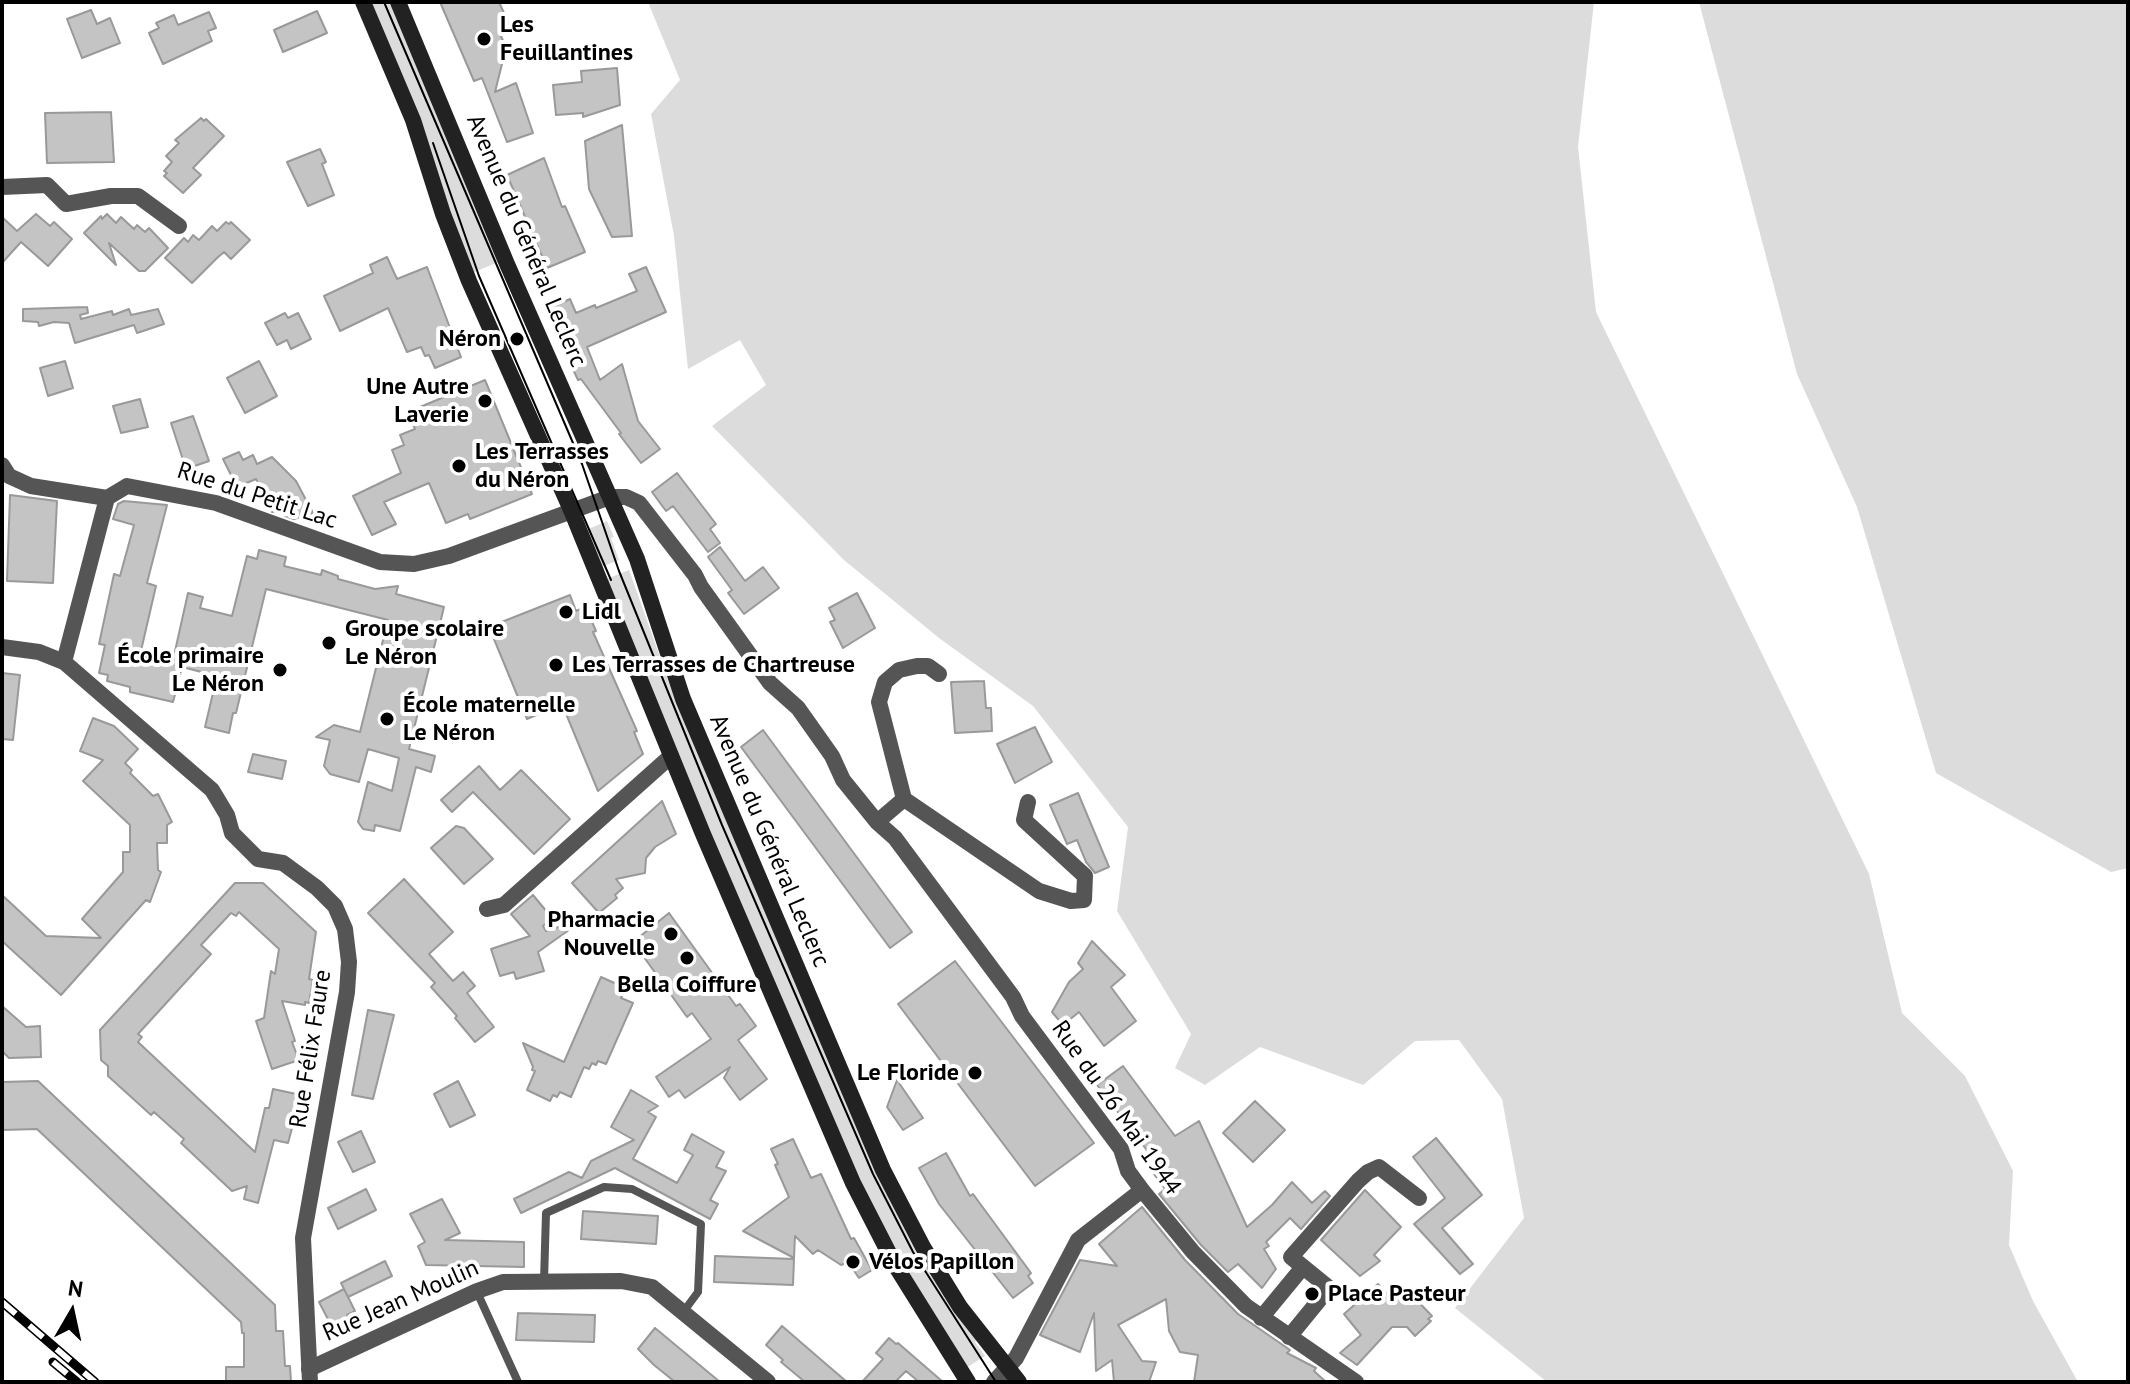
<!DOCTYPE html>
<meta charset="utf-8">
<style>
body{margin:0}
#map{position:relative;width:2130px;height:1384px;overflow:hidden;background:#fff;font-family:"PT Sans",sans-serif}
canvas{display:block}
.frame{position:absolute;inset:0;border:4px solid #000;pointer-events:none}
.north{position:absolute;left:32px;top:1272px;width:80px;height:80px;-webkit-text-stroke:6px #fff;paint-order:stroke;rotate:9deg;font-size:22px;font-weight:700;line-height:32px;text-align:center;color:#000}
.north::after{content:'';display:block;margin:auto;width:28px;height:36px;background:#000;clip-path:polygon(50% 0,100% 100%,50% 72%,0 100%)}
</style>
<div id="map">
<canvas width="2130" height="1384"></canvas>
<div class="frame"></div>
<div class="north">N</div>
</div>
<script>
const g = document.querySelector('canvas').getContext('2d');
g.lineJoin = 'round';
function fill(path, color) { g.fillStyle = color; g.fill(path, 'evenodd'); }
const shape = rows => new Path2D(rows.map(r => 'M' + r).join(''));
function strokePath(path, color, width, dash) { g.strokeStyle = color; g.lineWidth = width; g.lineCap = dash ? 'butt' : 'round'; g.setLineDash(dash || []); g.stroke(path); }
function drawText(font, color, halo, rows, align = 'center') {
  g.font = font + ' "PT Sans",sans-serif'; g.lineWidth = 8; g.setLineDash([]); g.textBaseline = 'middle'; g.strokeStyle = halo; g.fillStyle = color; for (const [text, x, y, turn = 0] of rows) {
    g.save(); g.translate(x, y); g.rotate((+turn || 0) * Math.PI / 180); g.textAlign = isNaN(turn) ? turn : align; if (halo) g.strokeText(text, 0, 0); g.fillText(text, 0, 0); g.restore();
  }
}
fill(shape([
 [369,2,391,2,501,261,472,273],
 [648,2,1594,2,1578,147,1596,312,1869,874,1902,1013,1965,1076,2013,1171,2009,1245,2033,1301,2078,1382,1547,1382,1455,1308,1524,1218,1502,1099,1459,1040,1415,1041,1363,1085,1260,1047,1205,1085,1175,1068,1191,1034,1117,911,1128,827,1033,706,939,638,844,560,712,426,766,385,740,340,688,369,674,236,651,114,680,80],
 [1699,2,2128,2,2128,868,2111,872,1936,773,1857,507,1797,374],
 [607,521,614,537,611,538,619,560,599,568,584,531],
 [629,570,675,699,878,1173,977,1340,975,1342,985,1356,966,1368,876,1219,709,831,604,580]
]), '#dcdcdc');
const building = shape([
 [440,2,499,2,510,26,499,31,506,48,495,92,516,83,533,133,507,142,482,78,474,81,440,2],
 [91,10,97,24,110,18,120,43,82,58,67,19,91,10],
 [317,11,327,33,283,52,274,30,317,11],
 [209,12,216,28,208,31,212,41,163,64,149,33,159,28,156,23,174,15,178,25,209,12],
 [617,68,620,105,583,117,583,113,556,115,553,85,582,82,581,71,617,68],
 [111,112,114,162,47,163,45,113,111,112],
 [201,118,204,121,206,119,224,136,193,168,201,175,183,193,164,176,167,173,164,171,172,162,166,156,179,143,175,140,201,118],
 [622,125,632,236,612,237,589,189,585,141,622,125],
 [320,149,326,162,322,164,334,195,308,206,287,162,320,149],
 [544,158,562,207,565,206,585,252,547,268,507,175,544,158],
 [36,214,50,226,54,222,72,239,48,266,21,242,2,263,2,217,17,231,36,214],
 [107,214,116,223,121,217,134,229,137,225,145,232,149,228,168,248,145,271,139,271,109,243,116,265,84,233,101,216,102,219,107,214],
 [226,222,229,224,231,222,250,240,231,259,224,252,217,258,192,283,165,258,184,238,188,242,193,235,199,240,212,226,217,231,226,222],
 [387,257,397,279,427,267,461,357,435,368,429,355,425,356,421,347,407,352,388,308,340,331,324,296,373,273,370,265,387,257],
 [646,267,666,312,587,347,600,380,622,364,638,421,660,449,641,463,619,434,621,433,581,379,578,380,554,329,556,328,548,309,570,299,576,313,595,305,596,308,637,291,629,274,646,267],
 [87,307,88,313,80,315,81,319,112,311,113,315,129,309,131,315,158,309,164,324,137,333,134,325,75,343,69,323,54,322,39,326,38,322,23,321,23,309,87,307],
 [285,313,288,318,298,313,311,339,291,349,287,340,277,345,265,323,285,313],
 [65,361,73,388,48,396,40,368,65,361],
 [259,361,277,396,245,413,227,378,259,361],
 [485,380,532,494,470,519,468,514,446,523,429,483,384,502,396,524,372,535,353,496,401,473,392,450,404,445,400,435,415,429,408,412,485,380],
 [140,399,148,427,121,433,113,406,140,399],
 [193,416,209,461,186,469,171,423,193,416],
 [239,452,243,460,253,455,257,464,272,457,296,481,313,513,294,519,285,516,282,511,272,512,256,479,237,487,223,459,239,452],
 [677,473,716,524,710,529,720,543,708,552,673,506,666,511,652,492,677,473],
 [10,495,57,501,53,583,7,581,10,495],
 [124,501,167,505,147,583,156,586,140,655,173,660,188,593,203,597,200,608,232,616,247,556,257,559,259,550,286,557,284,566,321,575,322,570,338,576,338,579,375,589,398,586,396,594,444,607,409,749,435,756,431,772,416,767,400,831,375,825,374,831,363,829,358,822,368,782,392,791,399,758,368,749,359,782,330,774,324,766,330,740,316,737,334,725,360,732,388,620,266,589,236,713,233,713,229,733,205,727,217,676,182,667,173,702,130,692,130,687,107,681,108,675,99,673,105,645,99,644,114,574,120,576,134,525,113,519,118,504,124,501],
 [720,547,745,581,763,567,779,588,744,614,728,593,732,590,708,557,720,547],
 [857,593,875,628,843,648,830,622,835,620,829,608,857,593],
 [570,595,576,611,583,608,587,616,589,615,596,631,593,632,637,731,634,732,643,754,598,791,562,704,527,719,489,627,570,595],
 [2,673,20,675,13,740,2,739,2,673],
 [984,681,986,708,991,708,992,731,955,733,951,682,984,681],
 [93,718,114,726,138,749,125,763,132,770,130,773,153,796,158,794,172,822,167,825,167,843,157,843,158,870,161,872,150,902,146,900,61,995,2,941,2,895,46,936,101,938,82,919,123,872,123,852,130,852,130,825,83,781,103,760,80,751,93,718],
 [1035,727,1052,762,1015,783,997,744,1035,727],
 [763,730,912,932,890,948,741,747,763,730],
 [253,754,286,761,282,779,248,772,253,754],
 [479,766,500,790,521,770,570,819,534,854,473,792,452,812,441,800,479,766],
 [1078,793,1109,867,1095,873,1086,862,1077,840,1067,844,1050,805,1078,793],
 [662,801,676,834,655,847,646,858,645,873,616,879,623,888,615,895,617,898,599,913,572,883,662,801],
 [456,826,464,828,493,859,464,884,431,848,456,826],
 [404,879,453,932,429,954,453,981,463,972,475,986,467,993,494,1027,475,1042,455,1018,457,1016,431,987,435,983,368,913,404,879],
 [235,883,263,883,316,932,309,979,313,980,309,1003,305,1002,305,1005,282,1001,295,1041,292,1042,299,1060,272,1069,256,1021,264,1018,271,971,275,974,279,949,239,912,236,916,231,913,201,945,211,954,138,1034,142,1037,138,1042,255,1152,265,1108,269,1108,273,1089,301,1095,288,1143,274,1140,258,1203,244,1199,247,1186,232,1191,181,1143,184,1139,154,1112,151,1115,108,1076,108,1066,101,1060,100,1030,235,883],
 [533,895,552,918,543,926,546,931,575,922,576,925,538,952,544,971,516,979,514,972,500,976,491,949,530,936,511,914,533,895],
 [669,913,736,1006,740,1004,756,1026,738,1040,767,1079,740,1100,724,1078,730,1067,685,1098,679,1090,669,1097,656,1077,711,1039,692,1013,687,1017,633,942,669,913],
 [1092,941,1125,975,1111,987,1136,1021,1104,1046,1079,1012,1063,1025,1052,1012,1069,982,1083,969,1078,963,1092,941],
 [955,961,1094,1143,1035,1186,898,1004,955,961],
 [601,977,621,986,618,991,623,994,621,998,633,1003,606,1064,598,1061,596,1065,592,1063,589,1069,584,1067,571,1097,560,1092,557,1097,553,1095,550,1101,527,1090,535,1071,532,1070,533,1067,523,1043,564,1062,601,977],
 [2,1006,26,1027,40,1026,41,1057,9,1058,2,1051,2,1006],
 [368,1010,394,1015,373,1099,352,1095,368,1010],
 [1123,1066,1175,1136,1199,1121,1247,1227,1272,1205,1292,1182,1312,1203,1325,1191,1330,1196,1301,1229,1290,1218,1266,1242,1269,1246,1264,1249,1276,1269,1262,1288,1238,1264,1228,1272,1201,1245,1159,1194,1165,1189,1142,1158,1149,1153,1097,1085,1123,1066],
 [897,1080,923,1118,903,1130,887,1107,897,1080],
 [38,1081,275,1305,276,1331,283,1331,285,1366,290,1366,291,1382,226,1382,226,1367,244,1367,244,1333,242,1333,241,1322,37,1129,2,1130,2,1082,38,1081],
 [458,1081,475,1115,450,1127,434,1094,458,1081],
 [631,1090,658,1106,648,1112,656,1117,633,1159,677,1183,693,1155,684,1150,692,1134,724,1152,716,1167,726,1171,710,1200,718,1204,710,1219,615,1168,521,1213,514,1199,569,1172,582,1178,591,1161,634,1140,611,1127,631,1090],
 [1255,1101,1285,1130,1253,1162,1223,1133,1255,1101],
 [361,1131,375,1162,353,1172,338,1142,361,1131],
 [1436,1138,1482,1195,1442,1228,1473,1264,1460,1274,1414,1224,1445,1198,1413,1157,1436,1138],
 [793,1139,811,1178,821,1174,851,1239,854,1238,872,1270,859,1278,848,1262,841,1265,818,1250,813,1254,795,1236,794,1258,743,1231,789,1197,775,1165,778,1164,771,1149,793,1139],
 [946,1153,970,1196,973,1194,1031,1273,1028,1276,1033,1283,1013,1298,939,1204,919,1168,946,1153],
 [366,1189,376,1210,338,1229,328,1208,366,1189],
 [1365,1190,1401,1227,1374,1255,1380,1261,1360,1276,1321,1240,1365,1190],
 [442,1199,460,1233,445,1240,524,1242,524,1267,426,1265,418,1246,425,1242,410,1214,442,1199],
 [1142,1207,1185,1260,1238,1314,1290,1350,1287,1353,1316,1368,1314,1371,1326,1382,1194,1382,1198,1355,1180,1352,1169,1331,1166,1299,1118,1325,1142,1361,1156,1362,1149,1382,1114,1382,1112,1360,1096,1371,1094,1313,1080,1352,1040,1335,1080,1260,1117,1266,1099,1244,1142,1207],
 [583,1211,658,1216,656,1244,581,1239,583,1211],
 [715,1256,794,1259,793,1285,714,1282,715,1256],
 [385,1261,392,1276,348,1297,341,1283,385,1261],
 [1378,1284,1393,1300,1405,1288,1432,1316,1428,1319,1431,1321,1415,1336,1407,1327,1392,1327,1357,1365,1340,1353,1361,1335,1344,1314,1378,1284],
 [344,1289,355,1311,347,1315,349,1319,332,1327,319,1302,344,1289],
 [518,1313,595,1315,594,1342,516,1340,518,1313],
 [782,1326,826,1364,847,1382,805,1382,781,1362,783,1360,766,1345,782,1326],
 [655,1328,720,1382,675,1382,654,1365,638,1349,655,1328],
 [889,1338,896,1344,898,1343,943,1382,919,1382,906,1371,895,1382,862,1382,883,1359,876,1353,889,1338]
]);
fill(building, '#c4c4c4');
strokePath(building, '#999', 2);
strokePath(shape([
 [544,1281,546,1213,604,1187,632,1189,701,1224,698,1292,684,1311],
 [477,1292,518,1382]
]), '#555', 8);
strokePath(shape([
 [2,187,47,185,66,204,111,196,138,196,179,226],
 [2,465,9,476,31,486,107,498],
 [64,662,107,498,127,486,216,503,380,562,414,564,449,556,610,497,626,497,639,503,695,575,701,587,770,683,798,708,832,756,843,780,877,822,895,838,1013,997,1022,1016,1121,1149,1128,1171,1142,1190,1193,1252,1246,1306,1356,1382],
 [904,799,1039,891,1071,901,1084,900,1085,876,1024,820,1028,802],
 [877,822,904,799,879,702,885,682,899,670,917,666,928,666,939,674],
 [487,909,504,905,671,756],
 [1261,1318,1303,1267],
 [1289,1337,1329,1288,1291,1257,1358,1181,1368,1172,1379,1167,1419,1198],
 [309,1369,477,1291,503,1282,621,1281,652,1287,768,1382],
 [994,1382,1016,1358,1078,1240,1142,1190]
]), '#555', 16);
strokePath(shape([
 [2,647,39,652,64,662,212,790,227,815,232,833,258,859,283,863,317,888,335,906,345,929,349,962,347,992,303,1238,310,1382]
]), '#555', 16);
strokePath(shape([
 [363,2,413,120,443,214,469,281,571,510,703,834,853,1183,895,1265,968,1382],
 [398,2,507,264,637,559,683,699,883,1170,923,1247,960,1307,1019,1382]
]), '#222', 16);
strokePath(shape([
 [384,2,582,464,619,571,722,825,873,1174,913,1252,996,1382],
 [433,143,479,276,611,580]
]), '#000', 2);
const rail = shape([
 [2,1302,95,1382],
 [53,1362,77,1382]
]);
strokePath(rail, '#000', 9);
strokePath(rail, '#fff', 6, [18]);
for (const [x, y, r, color] of [
 [484,39,8,"#000"],
 [517,339,8,"#000"],
 [485,401,8,"#000"],
 [459,466,8,"#000"],
 [566,612,8,"#000"],
 [329,643,8,"#000"],
 [556,665,8,"#000"],
 [280,670,8,"#000"],
 [387,719,8,"#000"],
 [671,934,8,"#000"],
 [687,958,8,"#000"],
 [975,1073,8,"#000"],
 [853,1262,8,"#000"],
 [1312,1294,8,"#000"]
]) { const dot = new Path2D(); dot.arc(x, y, r, 0, 2 * Math.PI); g.fillStyle = color; g.fill(dot); strokePath(dot, '#fff', 3); }
drawText('bold 24px', '#000', '#fff', [
 ["Les",500,25],
 ["Feuillantines",500,53],
 ["Néron",501,339,"right"],
 ["Une Autre",469,387,"right"],
 ["Laverie",469,415,"right"],
 ["Les Terrasses",475,452],
 ["du Néron",475,480],
 ["Lidl",582,612],
 ["Groupe scolaire",345,629],
 ["Le Néron",345,657],
 ["École primaire",264,656,"right"],
 ["Le Néron",264,684,"right"],
 ["Les Terrasses de Chartreuse",572,665],
 ["École maternelle",403,705],
 ["Le Néron",403,733],
 ["Pharmacie",655,920,"right"],
 ["Nouvelle",655,948,"right"],
 ["Bella Coiffure",687,985,"center"],
 ["Le Floride",959,1073,"right"],
 ["Vélos Papillon",869,1262],
 ["Place Pasteur",1328,1294]
], 'left');
drawText('24px', '#000', '#fff', [
 ["Avenue du Général Leclerc",526,241,67],
 ["Rue du Petit Lac",257,496,18],
 ["Avenue du Général Leclerc",769,841,67],
 ["Rue Félix Faure",311,1049,-81],
 ["Rue du 26 Mai 1944",1116,1108,55],
 ["Rue Jean Moulin",401,1301,-24]
]);
</script>
